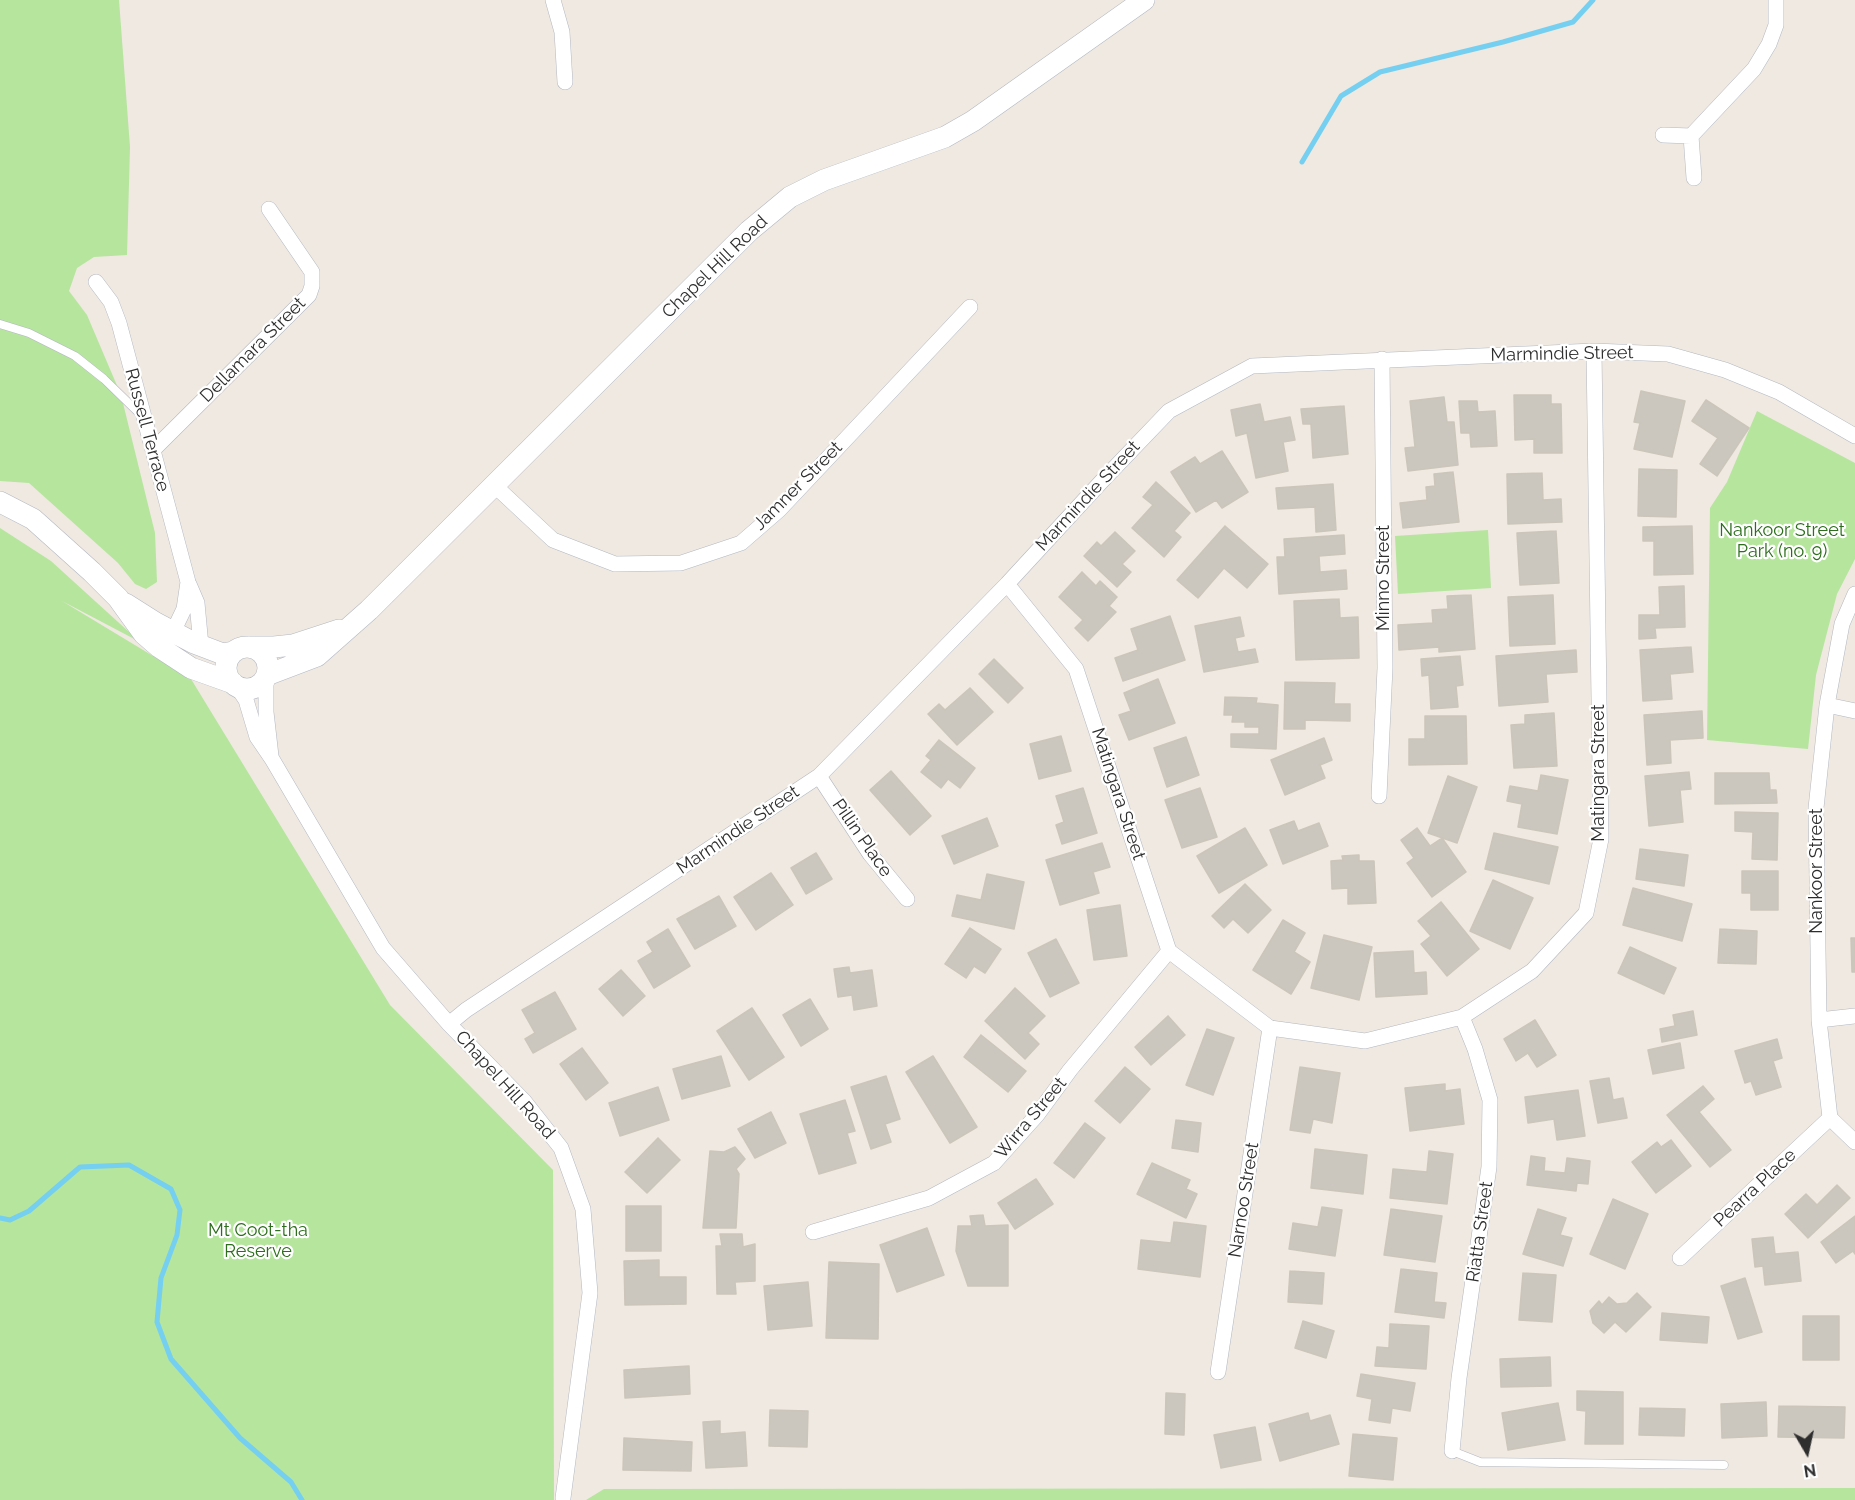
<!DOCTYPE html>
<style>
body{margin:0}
#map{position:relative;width:1855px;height:1500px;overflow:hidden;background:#efe9e1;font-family:Raleway,sans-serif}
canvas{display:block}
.north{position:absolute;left:1777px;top:1422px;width:60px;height:60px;-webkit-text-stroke:4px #fff;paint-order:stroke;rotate:171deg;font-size:16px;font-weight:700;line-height:24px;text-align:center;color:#2e2e2e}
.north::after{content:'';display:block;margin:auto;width:21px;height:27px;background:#2e2e2e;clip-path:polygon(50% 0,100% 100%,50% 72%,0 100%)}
</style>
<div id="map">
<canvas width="1855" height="1500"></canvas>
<div class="north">N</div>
</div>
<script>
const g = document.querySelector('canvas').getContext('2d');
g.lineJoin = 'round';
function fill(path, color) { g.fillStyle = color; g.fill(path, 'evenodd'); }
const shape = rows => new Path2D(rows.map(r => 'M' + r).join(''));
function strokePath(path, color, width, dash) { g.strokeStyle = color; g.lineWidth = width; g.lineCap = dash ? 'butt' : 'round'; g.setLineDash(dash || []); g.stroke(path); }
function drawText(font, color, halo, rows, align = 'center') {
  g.font = font + ' Raleway,sans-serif'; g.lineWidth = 4.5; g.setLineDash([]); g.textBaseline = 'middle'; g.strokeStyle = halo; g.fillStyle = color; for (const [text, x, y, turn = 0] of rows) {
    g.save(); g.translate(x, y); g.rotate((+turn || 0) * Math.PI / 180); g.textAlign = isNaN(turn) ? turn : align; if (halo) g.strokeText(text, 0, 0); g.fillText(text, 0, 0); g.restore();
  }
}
fill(shape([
 [0,0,119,0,130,147,127,255,94,257,77,268,69,291,87,315,121,395,155,533,157,582,146,589,135,584,118,563,29,483,0,481],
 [1757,411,1855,463,1855,559,1837,594,1816,675,1808,749,1707,740,1710,508,1727,482],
 [0,528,51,561,140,642,62,601,191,679,390,1005,553,1170,554,1500,0,1500],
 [1488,530,1491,588,1398,594,1395,536],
 [1855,1488,1855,1500,586,1500,604,1489]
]), '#b6e59e');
strokePath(shape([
 [1302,162,1341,96,1380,72,1503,42,1573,22,1593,0],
 [0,1218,10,1220,29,1211,80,1167,129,1165,171,1189,180,1210,177,1235,161,1278,157,1322,171,1359,240,1438,291,1482,302,1500]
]), '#75cff0', 5);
const building = shape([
 [1641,391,1685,401,1672,457,1634,449,1640,423,1634,422,1641,391],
 [1514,395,1551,395,1551,404,1561,404,1562,453,1534,453,1534,439,1515,440,1514,395],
 [1444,397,1447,422,1454,422,1458,465,1408,471,1405,448,1415,447,1410,401,1444,397],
 [1706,400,1749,428,1717,476,1700,464,1718,438,1692,421,1706,400],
 [1459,401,1477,401,1478,412,1495,411,1497,446,1471,447,1470,433,1461,433,1459,401],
 [1260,404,1264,422,1290,417,1295,440,1283,442,1288,471,1256,478,1247,433,1236,436,1231,410,1260,404],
 [1344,406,1348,454,1313,458,1311,424,1303,424,1301,409,1344,406],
 [1222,451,1248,492,1222,508,1216,500,1196,512,1171,472,1195,457,1200,464,1222,451],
 [1639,469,1677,470,1676,517,1638,516,1639,469],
 [1453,472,1459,522,1403,528,1400,503,1427,500,1426,487,1435,486,1434,474,1453,472],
 [1542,473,1543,500,1561,499,1562,522,1508,524,1507,474,1542,473],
 [1156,482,1190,513,1174,531,1181,537,1164,557,1132,528,1153,505,1143,497,1156,482],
 [1333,484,1336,530,1316,532,1315,507,1278,509,1276,488,1333,484],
 [1225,526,1268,564,1247,588,1224,568,1198,598,1177,580,1225,526],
 [1692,526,1693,574,1654,575,1654,541,1643,541,1643,527,1692,526],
 [1556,531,1559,583,1520,585,1517,533,1556,531],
 [1115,532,1135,551,1122,564,1131,572,1117,587,1084,556,1097,542,1101,546,1115,532],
 [1344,535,1345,554,1319,556,1320,572,1346,570,1347,589,1279,594,1277,557,1285,557,1284,539,1344,535],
 [1082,572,1096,586,1100,581,1117,597,1109,606,1116,612,1088,641,1075,628,1083,620,1059,597,1082,572],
 [1684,586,1685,627,1655,628,1656,638,1639,639,1639,615,1660,615,1659,587,1684,586],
 [1471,595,1475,649,1439,652,1439,647,1399,650,1398,625,1433,623,1432,610,1448,609,1447,596,1471,595],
 [1553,595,1555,644,1510,646,1508,597,1553,595],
 [1339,599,1340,618,1358,617,1359,658,1296,660,1294,601,1339,599],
 [1170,616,1185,660,1123,681,1115,658,1138,650,1131,629,1170,616],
 [1240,617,1244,636,1235,638,1238,652,1255,649,1258,662,1204,672,1195,626,1240,617],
 [1691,647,1693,672,1670,674,1672,699,1643,701,1640,650,1691,647],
 [1576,650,1577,672,1546,674,1548,702,1499,706,1496,656,1576,650],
 [1460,656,1463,685,1456,686,1458,707,1431,709,1429,675,1422,676,1421,659,1460,656],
 [994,659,1023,688,1008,703,979,674,994,659],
 [1158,679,1175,723,1129,740,1119,715,1131,711,1124,693,1158,679],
 [1285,682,1335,683,1334,704,1350,704,1350,721,1305,720,1305,729,1284,729,1285,682],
 [970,688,993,712,957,745,928,714,939,704,945,710,970,688],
 [1225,697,1257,698,1256,703,1278,705,1276,749,1231,747,1231,734,1259,734,1259,727,1245,727,1245,722,1232,722,1233,715,1224,715,1225,697],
 [1702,711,1703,738,1670,740,1671,763,1647,765,1644,715,1702,711],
 [1554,713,1557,766,1514,768,1511,725,1525,724,1525,715,1554,713],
 [1425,716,1466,716,1467,764,1409,765,1409,739,1425,739,1425,716],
 [1061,736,1071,771,1039,779,1030,744,1061,736],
 [1186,737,1199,775,1167,787,1154,748,1186,737],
 [1324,738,1332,760,1320,765,1325,778,1285,795,1271,760,1324,738],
 [939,740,975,768,960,788,948,779,941,788,921,772,931,760,926,756,939,740],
 [891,771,931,816,910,835,870,790,891,771],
 [1689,772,1691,789,1680,790,1683,822,1649,826,1645,776,1689,772],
 [1715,773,1769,773,1770,790,1776,790,1777,803,1715,804,1715,773],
 [1541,775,1568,780,1557,834,1518,827,1522,804,1507,801,1510,786,1538,791,1541,775],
 [1448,776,1477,787,1457,843,1428,833,1448,776],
 [1083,788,1097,833,1062,844,1056,825,1064,822,1056,796,1083,788],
 [1200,788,1217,837,1182,848,1165,800,1200,788],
 [1735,812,1778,813,1777,860,1752,859,1753,832,1735,831,1735,812],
 [987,818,998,846,954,864,942,836,987,818],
 [1294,821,1298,831,1319,823,1328,846,1283,864,1270,830,1294,821],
 [1245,828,1267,865,1219,893,1197,856,1245,828],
 [1417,828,1430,846,1442,838,1466,872,1432,897,1407,863,1414,858,1401,840,1417,828],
 [1494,833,1558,847,1549,884,1485,869,1494,833],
 [1102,843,1110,867,1093,872,1099,893,1060,905,1046,860,1102,843],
 [1640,849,1688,855,1684,886,1636,879,1640,849],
 [816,853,832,879,806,894,791,868,816,853],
 [1359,855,1359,861,1374,861,1376,903,1348,904,1348,888,1332,889,1331,861,1343,860,1342,856,1359,855],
 [1742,871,1778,871,1778,910,1751,910,1751,893,1742,893,1742,871],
 [771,873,793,905,756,930,734,897,771,873],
 [987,874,1024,882,1014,929,952,916,957,895,981,900,987,874],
 [1493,880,1533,898,1510,949,1470,931,1493,880],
 [1245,884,1271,910,1248,933,1233,919,1224,928,1212,916,1245,884],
 [1633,888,1692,904,1682,941,1623,925,1633,888],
 [719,896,736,926,695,949,677,919,719,896],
 [1441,902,1479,949,1447,976,1421,944,1431,936,1418,921,1441,902],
 [1120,905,1127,956,1094,960,1087,910,1120,905],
 [1283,920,1305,933,1294,952,1310,962,1291,994,1253,970,1283,920],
 [970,928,1001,949,985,973,974,966,966,978,945,964,970,928],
 [668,929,690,966,654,988,638,961,653,952,647,942,668,929],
 [1720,929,1757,931,1756,964,1718,963,1720,929],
 [1324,935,1372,947,1359,1000,1311,988,1324,935],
 [1851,938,1855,938,1855,972,1852,972,1851,938],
 [1056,939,1079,983,1050,997,1028,953,1056,939],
 [1630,947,1676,968,1664,994,1618,973,1630,947],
 [1413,951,1414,973,1426,972,1427,994,1376,997,1374,953,1413,951],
 [849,967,850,973,872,970,877,1006,854,1010,852,995,838,997,834,969,849,967],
 [621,970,645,996,623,1016,599,989,621,970],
 [1015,988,1045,1016,1028,1033,1039,1044,1025,1059,985,1021,1015,988],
 [555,992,576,1029,533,1053,525,1039,535,1033,522,1010,555,992],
 [810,999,828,1029,801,1046,783,1015,810,999],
 [752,1008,784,1057,749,1080,717,1031,752,1008],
 [1693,1011,1697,1035,1662,1042,1660,1029,1675,1026,1673,1015,1693,1011],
 [1168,1016,1185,1035,1151,1065,1135,1047,1168,1016],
 [1535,1020,1556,1055,1537,1067,1528,1053,1516,1061,1504,1039,1535,1020],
 [1207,1029,1234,1038,1213,1095,1186,1085,1207,1029],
 [981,1035,1026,1071,1008,1092,964,1057,981,1035],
 [1777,1039,1782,1058,1773,1061,1781,1087,1756,1095,1751,1081,1745,1083,1735,1051,1777,1039],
 [1680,1043,1684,1068,1653,1074,1648,1050,1680,1043],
 [582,1048,608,1083,586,1100,560,1064,582,1048],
 [721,1056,730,1086,682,1099,673,1069,721,1056],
 [933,1056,977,1127,950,1143,906,1072,933,1056],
 [1125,1067,1150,1089,1120,1123,1095,1101,1125,1067],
 [1300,1067,1340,1073,1332,1123,1313,1119,1310,1133,1290,1130,1300,1067],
 [886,1076,900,1119,885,1124,891,1142,871,1149,851,1087,886,1076],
 [1609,1078,1613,1100,1623,1098,1627,1118,1598,1123,1590,1081,1609,1078],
 [1445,1084,1445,1091,1460,1089,1464,1124,1410,1131,1405,1088,1445,1084],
 [1703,1086,1714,1099,1699,1112,1731,1150,1710,1167,1667,1115,1703,1086],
 [658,1087,669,1120,620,1136,609,1103,658,1087],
 [1578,1090,1585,1136,1557,1140,1554,1119,1528,1123,1525,1097,1578,1090],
 [845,1100,855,1131,847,1133,856,1163,819,1174,800,1114,845,1100],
 [771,1112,786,1143,755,1158,738,1129,771,1112],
 [1176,1120,1201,1123,1198,1152,1172,1148,1176,1120],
 [1085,1123,1105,1138,1074,1178,1054,1163,1085,1123],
 [658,1138,680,1160,647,1193,625,1172,658,1138],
 [1671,1140,1691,1166,1656,1193,1632,1162,1657,1142,1661,1147,1671,1140],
 [735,1147,745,1159,736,1169,739,1174,736,1228,703,1228,710,1151,724,1152,735,1147],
 [1315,1149,1367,1155,1363,1194,1311,1188,1315,1149],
 [1429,1151,1453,1154,1447,1204,1390,1198,1393,1169,1427,1172,1429,1151],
 [1531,1156,1545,1158,1544,1171,1565,1173,1567,1158,1590,1161,1588,1184,1577,1183,1576,1191,1527,1185,1531,1156],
 [1152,1163,1190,1180,1186,1189,1197,1194,1186,1218,1137,1194,1152,1163],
 [1036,1179,1053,1204,1015,1229,998,1203,1036,1179],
 [1837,1185,1850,1198,1808,1238,1785,1214,1806,1194,1817,1205,1837,1185],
 [1613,1199,1648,1214,1625,1269,1590,1254,1613,1199],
 [626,1206,661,1206,661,1251,626,1251,626,1206],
 [1322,1207,1342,1210,1335,1256,1289,1249,1293,1223,1318,1227,1322,1207],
 [1391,1209,1442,1216,1435,1262,1384,1255,1391,1209],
 [1538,1209,1566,1218,1560,1235,1572,1238,1563,1266,1523,1254,1538,1209],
 [983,1215,985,1226,1008,1225,1008,1286,968,1286,956,1251,958,1226,972,1226,970,1216,983,1215],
 [1855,1216,1855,1254,1853,1251,1836,1263,1821,1242,1855,1216],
 [1174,1222,1206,1226,1200,1277,1138,1269,1141,1240,1171,1243,1174,1222],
 [927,1228,944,1275,897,1292,880,1245,927,1228],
 [720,1234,742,1234,743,1247,755,1244,755,1281,735,1282,736,1294,717,1294,716,1246,722,1246,720,1234],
 [1773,1237,1775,1254,1798,1252,1801,1281,1765,1285,1763,1266,1755,1267,1752,1239,1773,1237],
 [659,1260,659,1277,686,1277,686,1304,625,1305,624,1261,659,1260],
 [829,1262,879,1264,878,1339,826,1338,829,1262],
 [1401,1269,1437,1273,1434,1302,1446,1303,1444,1318,1395,1312,1401,1269],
 [1290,1271,1324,1273,1322,1304,1288,1302,1290,1271],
 [1523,1273,1556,1275,1552,1322,1519,1320,1523,1273],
 [1745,1278,1762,1332,1738,1339,1721,1286,1745,1278],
 [808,1282,812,1326,768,1330,764,1286,808,1282],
 [1637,1293,1651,1307,1626,1332,1615,1322,1604,1333,1593,1323,1590,1311,1599,1301,1602,1305,1609,1297,1617,1304,1627,1303,1637,1293],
 [1662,1313,1709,1317,1707,1343,1660,1340,1662,1313],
 [1803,1316,1839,1316,1839,1360,1803,1360,1803,1316],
 [1303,1321,1334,1331,1326,1358,1295,1348,1303,1321],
 [1390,1324,1429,1326,1426,1369,1375,1366,1377,1347,1389,1348,1390,1324],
 [1550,1357,1551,1386,1501,1387,1500,1359,1550,1357],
 [689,1366,690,1394,625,1398,624,1370,689,1366],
 [1361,1374,1415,1383,1410,1411,1392,1408,1390,1423,1369,1420,1372,1399,1357,1396,1361,1374],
 [1577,1391,1623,1392,1623,1444,1585,1444,1586,1411,1577,1410,1577,1391],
 [1166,1393,1185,1394,1184,1435,1165,1434,1166,1393],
 [1766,1402,1767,1436,1722,1438,1721,1404,1766,1402],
 [1558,1403,1565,1440,1508,1450,1502,1413,1558,1403],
 [1779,1406,1845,1407,1844,1438,1778,1437,1779,1406],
 [1640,1408,1685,1409,1684,1436,1639,1435,1640,1408],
 [770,1410,808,1411,807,1447,769,1446,770,1410],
 [1308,1413,1310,1421,1330,1415,1339,1444,1280,1461,1269,1424,1308,1413],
 [720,1421,720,1434,745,1432,747,1466,706,1468,703,1422,720,1421],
 [1255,1427,1261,1460,1221,1468,1214,1435,1255,1427],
 [1353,1434,1397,1438,1393,1480,1349,1476,1353,1434],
 [624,1438,692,1442,691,1471,623,1470,624,1438]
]);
fill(building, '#cbc7bf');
strokePath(building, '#cbc5ba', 1.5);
const lane = shape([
 [0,324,29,333,75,356,104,379,140,414],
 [1452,1451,1480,1462,1724,1465]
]);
const street = shape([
 [553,0,562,32,565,82],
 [1663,135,1691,136,1754,69,1769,44,1776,25,1776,0],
 [1691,136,1694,178],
 [96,282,111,302,119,323,188,582,197,603,201,646],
 [153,450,309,295,312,286,312,272,269,209],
 [494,485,553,540,615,564,681,563,741,543,779,510,970,307],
 [1007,584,1076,669,1169,951,1270,1028,1365,1041,1462,1017,1532,971,1586,913,1601,839,1594,351],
 [1855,594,1842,624,1827,705,1816,808,1819,1020,1830,1118,1855,1142],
 [173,632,184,609,188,582],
 [266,677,266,712,271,756],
 [236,685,246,700,257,737,272,759,383,948,449,1024,524,1101,561,1148,583,1209,590,1293,563,1498],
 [1827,705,1855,711],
 [819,776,870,854,907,899],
 [1379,796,1385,668,1382,359],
 [1819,1020,1855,1016],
 [449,1024,466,1010,819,776,1007,584,1101,482,1169,411,1252,366,1594,351,1668,354,1725,370,1779,392,1855,436],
 [813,1232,929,1198,994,1163,1037,1115,1070,1070,1169,951],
 [1680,1258,1830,1118],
 [1218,1372,1270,1028],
 [1452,1451,1459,1378,1489,1167,1490,1100,1475,1049,1462,1017]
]);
const secondary = shape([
 [0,502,33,519,92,572,118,598,144,634,159,647,191,668,233,683],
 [126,604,156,623,194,643,223,654,233,652],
 [249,647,274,647,293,645,339,630],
 '226 668a21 21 0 1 1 42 0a21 21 0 1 1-42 0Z',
 [267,675,317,656,369,610,749,231,790,197,824,180,945,137,973,121,1144,0]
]);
strokePath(lane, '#b4b7c1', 9);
strokePath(street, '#b4b7c1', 16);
strokePath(secondary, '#b4b7c1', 22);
strokePath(lane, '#fff', 8);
strokePath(street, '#fff', 15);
strokePath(secondary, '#fff', 21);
drawText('18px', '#2e2e2e', '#fff', [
 ["Chapel Hill Road",715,267,-44],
 ["Dellamara Street",253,350,-45],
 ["Marmindie Street",1562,354,-1],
 ["Russell Terrace",147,430,75],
 ["Jamner Street",798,486,-45],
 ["Marmindie Street",1088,496,-47],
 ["Minno Street",1384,578,-90],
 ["Matingara Street",1599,773,-90],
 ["Matingara Street",1118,794,72],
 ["Marmindie Street",738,830,-34],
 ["Pillin Place",862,838,55],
 ["Nankoor Street",1817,871,-90],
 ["Chapel Hill Road",505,1085,48],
 ["Wirra Street",1031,1118,-50],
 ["Pearra Place",1755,1188,-43],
 ["Narnoo Street",1244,1200,-81],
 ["Riatta Street",1480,1232,-82]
]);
drawText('18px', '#2c6e1b', '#fff', [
 ["Nankoor Street",1782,531],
 ["Park (no. 9)",1782,552],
 ["Mt Coot-tha",258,1231],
 ["Reserve",258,1252]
]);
</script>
